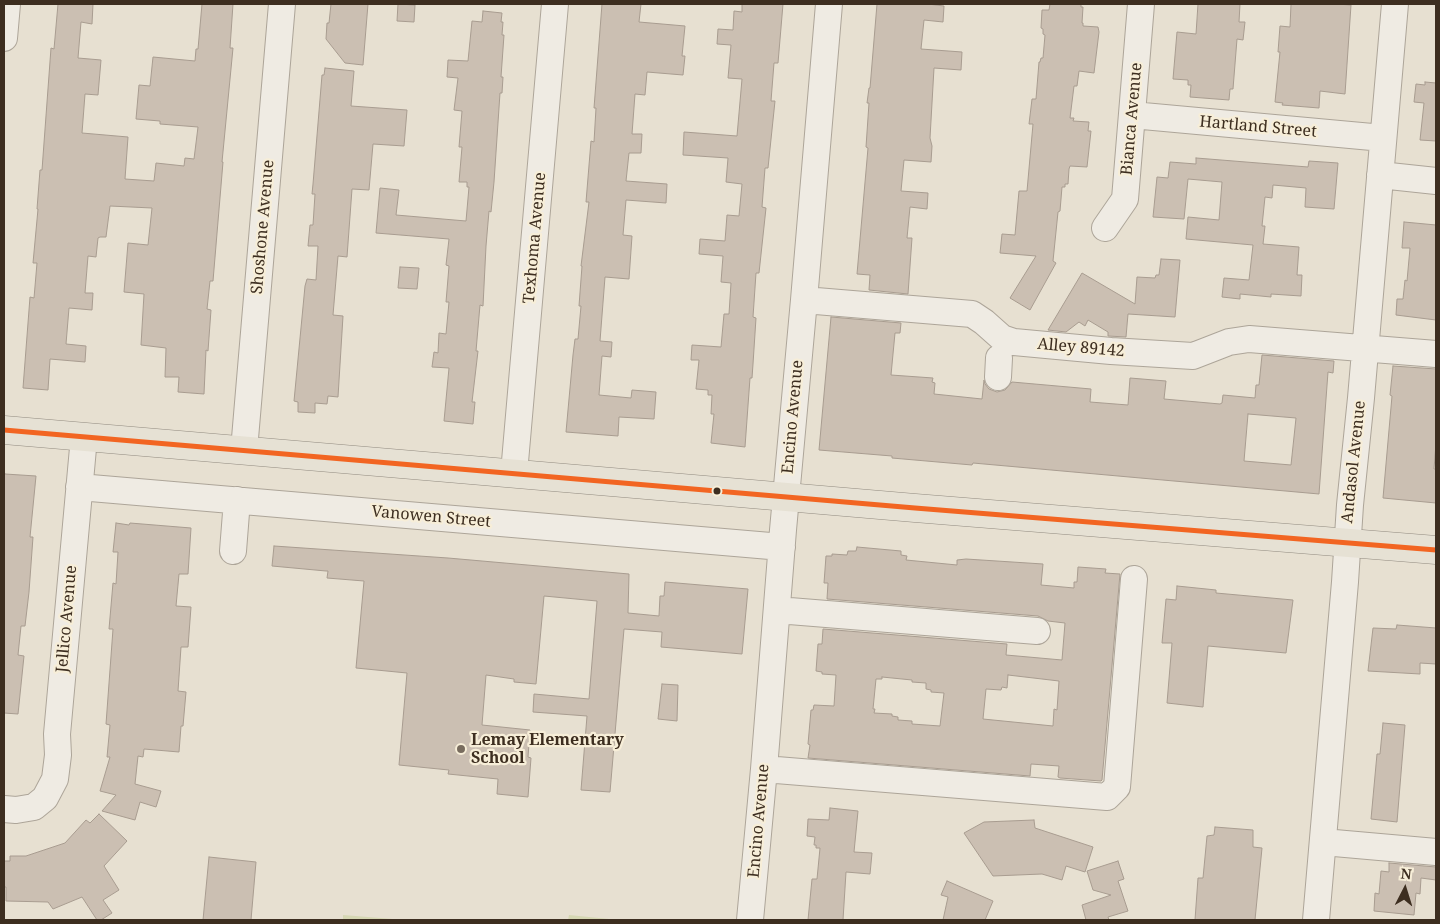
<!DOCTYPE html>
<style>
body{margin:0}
#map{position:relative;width:1440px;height:924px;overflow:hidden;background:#e7e0d1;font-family:"Noto Serif",serif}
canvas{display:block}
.frame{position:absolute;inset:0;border:5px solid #3d2e20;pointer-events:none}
.north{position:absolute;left:1380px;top:864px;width:50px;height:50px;-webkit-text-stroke:4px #f7eed8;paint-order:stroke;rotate:5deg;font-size:14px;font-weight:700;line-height:20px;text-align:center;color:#3d2e20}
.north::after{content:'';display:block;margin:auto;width:18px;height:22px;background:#3d2e20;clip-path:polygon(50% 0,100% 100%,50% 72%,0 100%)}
</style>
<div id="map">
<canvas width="1440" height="924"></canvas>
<div class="frame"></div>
<div class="north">N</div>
</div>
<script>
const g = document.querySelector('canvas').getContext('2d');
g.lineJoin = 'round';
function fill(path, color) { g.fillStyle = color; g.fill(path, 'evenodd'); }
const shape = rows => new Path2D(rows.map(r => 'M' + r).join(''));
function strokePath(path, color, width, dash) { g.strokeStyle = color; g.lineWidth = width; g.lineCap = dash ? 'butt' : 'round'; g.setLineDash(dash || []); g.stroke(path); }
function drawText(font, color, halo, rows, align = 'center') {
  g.font = font + ' "Noto Serif",serif'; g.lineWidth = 4.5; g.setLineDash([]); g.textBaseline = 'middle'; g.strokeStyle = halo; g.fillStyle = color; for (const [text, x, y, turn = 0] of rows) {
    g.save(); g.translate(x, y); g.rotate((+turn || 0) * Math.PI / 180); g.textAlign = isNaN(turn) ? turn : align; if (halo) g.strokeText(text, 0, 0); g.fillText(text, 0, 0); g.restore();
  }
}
fill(shape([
 [343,915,405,920,343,920],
 [569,915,619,920,568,920]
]), '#d6d7b3');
const building = shape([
 [58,4,93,4,92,24,81,22,78,58,101,60,98,95,85,94,82,133,128,137,125,179,154,181,156,163,184,166,185,158,194,159,198,127,160,124,160,121,136,119,139,85,150,86,153,57,195,61,196,49,198,49,202,4,233,4,230,48,233,48,222,162,223,162,213,281,210,281,207,309,211,310,208,351,206,350,204,394,178,392,179,377,165,377,166,348,141,345,144,294,124,292,128,243,148,245,152,208,110,206,106,237,100,237,98,238,96,257,88,256,85,293,93,293,92,310,69,308,66,344,86,346,85,362,50,359,48,390,23,388,30,297,34,298,37,263,33,263,38,209,37,209,40,170,42,170,51,48,54,49,58,4],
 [331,4,368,4,363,65,345,63,326,39,327,23,329,23,331,4],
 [398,4,415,5,414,22,397,21,398,4],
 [602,4,641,4,639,22,685,26,682,56,685,56,683,75,647,72,645,95,635,94,632,134,642,134,641,153,629,153,626,181,667,184,666,203,626,200,623,235,632,236,629,279,605,277,600,341,612,342,611,357,602,356,599,395,631,398,632,390,656,392,654,419,619,417,618,436,566,432,573,355,575,339,578,339,581,306,579,306,582,266,581,266,589,202,586,202,591,141,594,142,596,108,594,108,602,4],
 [742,4,783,4,778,63,774,63,771,101,775,101,768,168,765,168,762,207,766,208,759,273,756,273,753,317,756,318,753,364,752,378,750,378,745,447,711,443,714,414,711,414,712,395,708,395,708,390,696,389,699,360,691,360,692,345,721,347,724,314,729,314,731,283,721,282,723,256,699,254,700,239,725,241,727,215,739,216,742,184,726,182,728,158,683,155,684,132,737,136,742,79,728,78,731,45,717,44,718,29,733,30,734,11,742,12,742,4],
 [877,4,928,4,944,6,943,22,924,20,921,49,962,52,961,70,934,68,930,138,932,146,931,162,904,160,901,191,928,193,927,209,910,207,907,238,912,238,908,294,869,290,870,275,857,274,868,148,866,147,869,103,867,103,869,88,870,88,877,4],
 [1050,4,1081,4,1081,7,1083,7,1082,23,1083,23,1083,26,1098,27,1099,32,1094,73,1079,71,1077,86,1074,86,1070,118,1074,118,1073,121,1089,122,1088,131,1091,131,1087,167,1070,166,1069,169,1068,184,1065,184,1065,187,1062,187,1060,211,1058,212,1053,261,1056,263,1030,310,1010,298,1036,256,1000,253,1002,234,1015,235,1019,191,1027,191,1033,124,1029,124,1032,99,1036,99,1039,62,1040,62,1041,58,1043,58,1045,35,1043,34,1043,29,1041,28,1042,10,1049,10,1050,4],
 [1198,4,1240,4,1239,22,1245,22,1243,40,1237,39,1233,89,1230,89,1229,100,1190,97,1191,85,1188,85,1188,80,1173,79,1177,32,1196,34,1198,4],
 [1291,4,1337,4,1351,5,1345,94,1320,91,1319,108,1282,105,1283,103,1275,102,1280,52,1278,52,1280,26,1290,27,1291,4],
 [483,11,502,13,501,22,503,22,502,35,504,35,501,77,503,77,502,93,500,93,494,182,491,212,489,211,486,246,483,306,480,305,476,351,478,351,472,402,475,402,473,424,444,421,449,368,432,367,434,352,438,353,439,333,446,334,449,302,446,302,449,266,446,265,449,239,376,233,380,188,399,190,396,215,466,221,469,187,467,187,467,182,459,182,462,147,459,147,462,111,454,110,458,78,447,77,448,60,468,61,472,21,482,22,483,11],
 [325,68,354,71,351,106,407,110,404,146,373,144,369,190,352,189,347,257,338,256,333,315,343,316,338,397,328,396,327,404,315,403,315,413,298,412,298,402,294,401,305,286,307,279,316,280,318,246,308,246,310,225,313,225,315,194,312,194,313,184,322,75,324,75,325,68],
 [1425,82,1436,83,1436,141,1420,140,1424,103,1414,102,1416,84,1425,85,1425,82],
 [1196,158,1308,167,1309,161,1338,163,1334,209,1305,207,1306,188,1273,185,1272,198,1265,197,1262,226,1265,226,1263,244,1299,247,1297,275,1302,275,1301,296,1271,294,1271,297,1240,294,1240,299,1222,297,1224,278,1249,280,1253,245,1186,239,1188,217,1219,220,1222,182,1188,179,1184,219,1153,217,1157,177,1168,178,1170,162,1196,164,1196,158],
 [1404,222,1436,225,1436,320,1396,315,1397,299,1403,299,1405,280,1407,281,1410,248,1402,248,1404,222],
 [1161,259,1180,260,1175,317,1128,314,1126,337,1108,336,1108,332,1088,320,1085,326,1079,322,1066,332,1048,330,1082,273,1135,304,1137,277,1155,278,1156,275,1159,275,1161,259],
 [400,267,419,268,417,289,398,288,400,267],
 [831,317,901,323,900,333,895,333,891,375,933,378,932,382,935,383,934,394,982,399,984,380,985,384,989,389,997,392,1005,390,1012,382,1091,389,1090,402,1128,405,1130,378,1166,381,1164,399,1220,404,1222,403,1223,395,1255,398,1256,385,1259,385,1262,355,1334,361,1333,373,1328,372,1319,494,973,463,972,465,892,458,892,456,819,450,831,317],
 [1248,414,1296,418,1291,465,1244,461,1248,414],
 [1393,366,1436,369,1436,443,1434,469,1436,469,1436,503,1383,498,1392,396,1390,395,1393,366],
 [5,474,36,476,30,537,33,537,29,592,25,626,21,626,18,655,24,656,18,714,4,713,4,475,5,474],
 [116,523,129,525,130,523,191,528,188,574,179,574,176,606,191,607,188,647,181,647,178,691,186,692,183,726,181,726,179,752,144,749,143,757,138,756,135,784,161,791,156,807,140,802,135,820,102,811,116,795,100,791,110,757,107,757,110,725,106,724,113,629,109,629,113,583,116,584,118,552,113,552,116,523],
 [274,546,448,558,629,574,628,613,659,616,660,596,664,596,665,582,748,589,742,654,661,647,662,632,624,629,610,792,581,790,587,716,533,712,534,694,589,699,597,601,544,596,536,684,514,682,514,679,486,675,482,725,530,730,528,757,531,758,528,797,497,794,498,779,448,774,449,770,399,765,407,673,356,668,364,581,327,578,328,571,326,571,272,566,274,546],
 [857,547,901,551,901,555,907,556,906,560,957,565,957,560,966,559,1043,564,1041,585,1074,588,1074,582,1077,582,1078,567,1106,569,1105,573,1120,574,1102,780,1101,781,1060,778,1058,777,1059,766,1031,764,1030,776,808,758,810,745,808,744,811,710,813,710,814,705,834,706,836,675,822,674,822,672,816,671,818,644,822,644,823,629,1007,644,1006,655,1062,660,1065,623,1048,621,1038,616,827,599,828,583,824,583,826,556,832,556,832,554,847,555,848,551,856,551,857,547],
 [1008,675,1059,681,1057,710,1054,709,1053,726,983,719,986,689,1001,690,1002,687,1007,688,1008,675],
 [882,677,912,680,912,682,926,683,926,689,931,690,931,692,944,693,940,726,912,724,912,721,898,720,898,717,892,716,892,714,874,713,875,709,873,709,876,679,882,679,882,677],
 [1177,586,1216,590,1216,593,1293,600,1286,653,1208,646,1203,707,1167,703,1172,643,1162,643,1166,599,1176,600,1177,586],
 [1397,625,1436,628,1436,664,1420,663,1420,674,1368,671,1373,628,1396,629,1397,625],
 [662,684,678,685,677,721,658,719,662,684],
 [1383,723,1405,725,1397,822,1371,819,1377,754,1380,754,1383,723],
 [830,808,858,811,854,852,872,853,870,874,846,872,843,920,808,920,812,879,817,879,820,848,816,848,816,845,814,845,815,837,807,836,808,819,829,820,830,808],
 [99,814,127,841,104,866,119,890,103,900,112,913,101,920,97,920,82,897,53,909,48,902,6,901,6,887,4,887,4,861,10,861,10,856,26,856,65,843,86,820,90,823,99,814],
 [1034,820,1035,828,1093,847,1085,872,1066,866,1062,880,1042,874,993,876,964,833,984,822,1034,820],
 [1215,827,1253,830,1253,847,1262,848,1255,920,1195,920,1198,878,1203,878,1207,836,1214,835,1215,827],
 [209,857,256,862,251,920,203,920,209,857],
 [1118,861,1124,879,1118,881,1128,911,1108,917,1109,920,1086,920,1082,905,1111,895,1093,890,1087,871,1118,861],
 [1389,863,1436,867,1436,880,1421,878,1420,894,1416,893,1414,915,1374,911,1375,893,1379,894,1381,871,1389,872,1389,863],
 [947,881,993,901,985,920,943,920,948,897,941,895,947,881]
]);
fill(building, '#cbbfb2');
strokePath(building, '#a89c90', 1);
const minor = shape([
 [4,38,7,4],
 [1132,115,1383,138],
 [1380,175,1436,181],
 [1105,228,1125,199,1141,4],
 [804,300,972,314,984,322,1002,338,1014,342,1111,351,1193,356,1229,342,1249,339,1436,354],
 [998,377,999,358],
 [244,450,282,4],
 [514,473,555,4],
 [79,487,782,547],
 [233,551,237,500],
 [777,610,1037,631],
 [764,769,1107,797,1117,787,1134,579],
 [4,809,16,810,34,807,45,798,55,779,58,755,57,734,84,437],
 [1323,842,1436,852],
 [750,920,764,769,783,530,804,300,829,4],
 [1316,920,1345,582,1350,505,1361,398,1395,4]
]);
const major = shape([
 [4,430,915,508,1436,550]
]);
strokePath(minor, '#ada599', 28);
strokePath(major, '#928b80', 29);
strokePath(minor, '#efebe3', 26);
strokePath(major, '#e6e1d4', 28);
strokePath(shape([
 [4,430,915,508,1436,550]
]), '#f26522', 5);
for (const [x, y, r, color] of [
 [717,491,4.5,"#3d2e20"],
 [461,749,5,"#786c5e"]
]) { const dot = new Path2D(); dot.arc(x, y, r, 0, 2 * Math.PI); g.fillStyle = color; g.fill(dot); strokePath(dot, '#f7eed8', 2); }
drawText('16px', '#3d2e20', '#f7eed8', [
 ["Bianca Avenue",1132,119,-85],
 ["Hartland Street",1258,127,5],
 ["Shoshone Avenue",263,227,-85],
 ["Texhoma Avenue",535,238,-85],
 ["Alley 89142",1081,348,5],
 ["Encino Avenue",793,417,-85],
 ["Andasol Avenue",1354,462,-84],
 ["Vanowen Street",431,517,5],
 ["Jellico Avenue",67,619,-85],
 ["Encino Avenue",759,821,-85]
]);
drawText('bold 16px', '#3d2e20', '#f7eed8', [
 ["Lemay Elementary",471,740],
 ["School",471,758]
], 'left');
</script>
